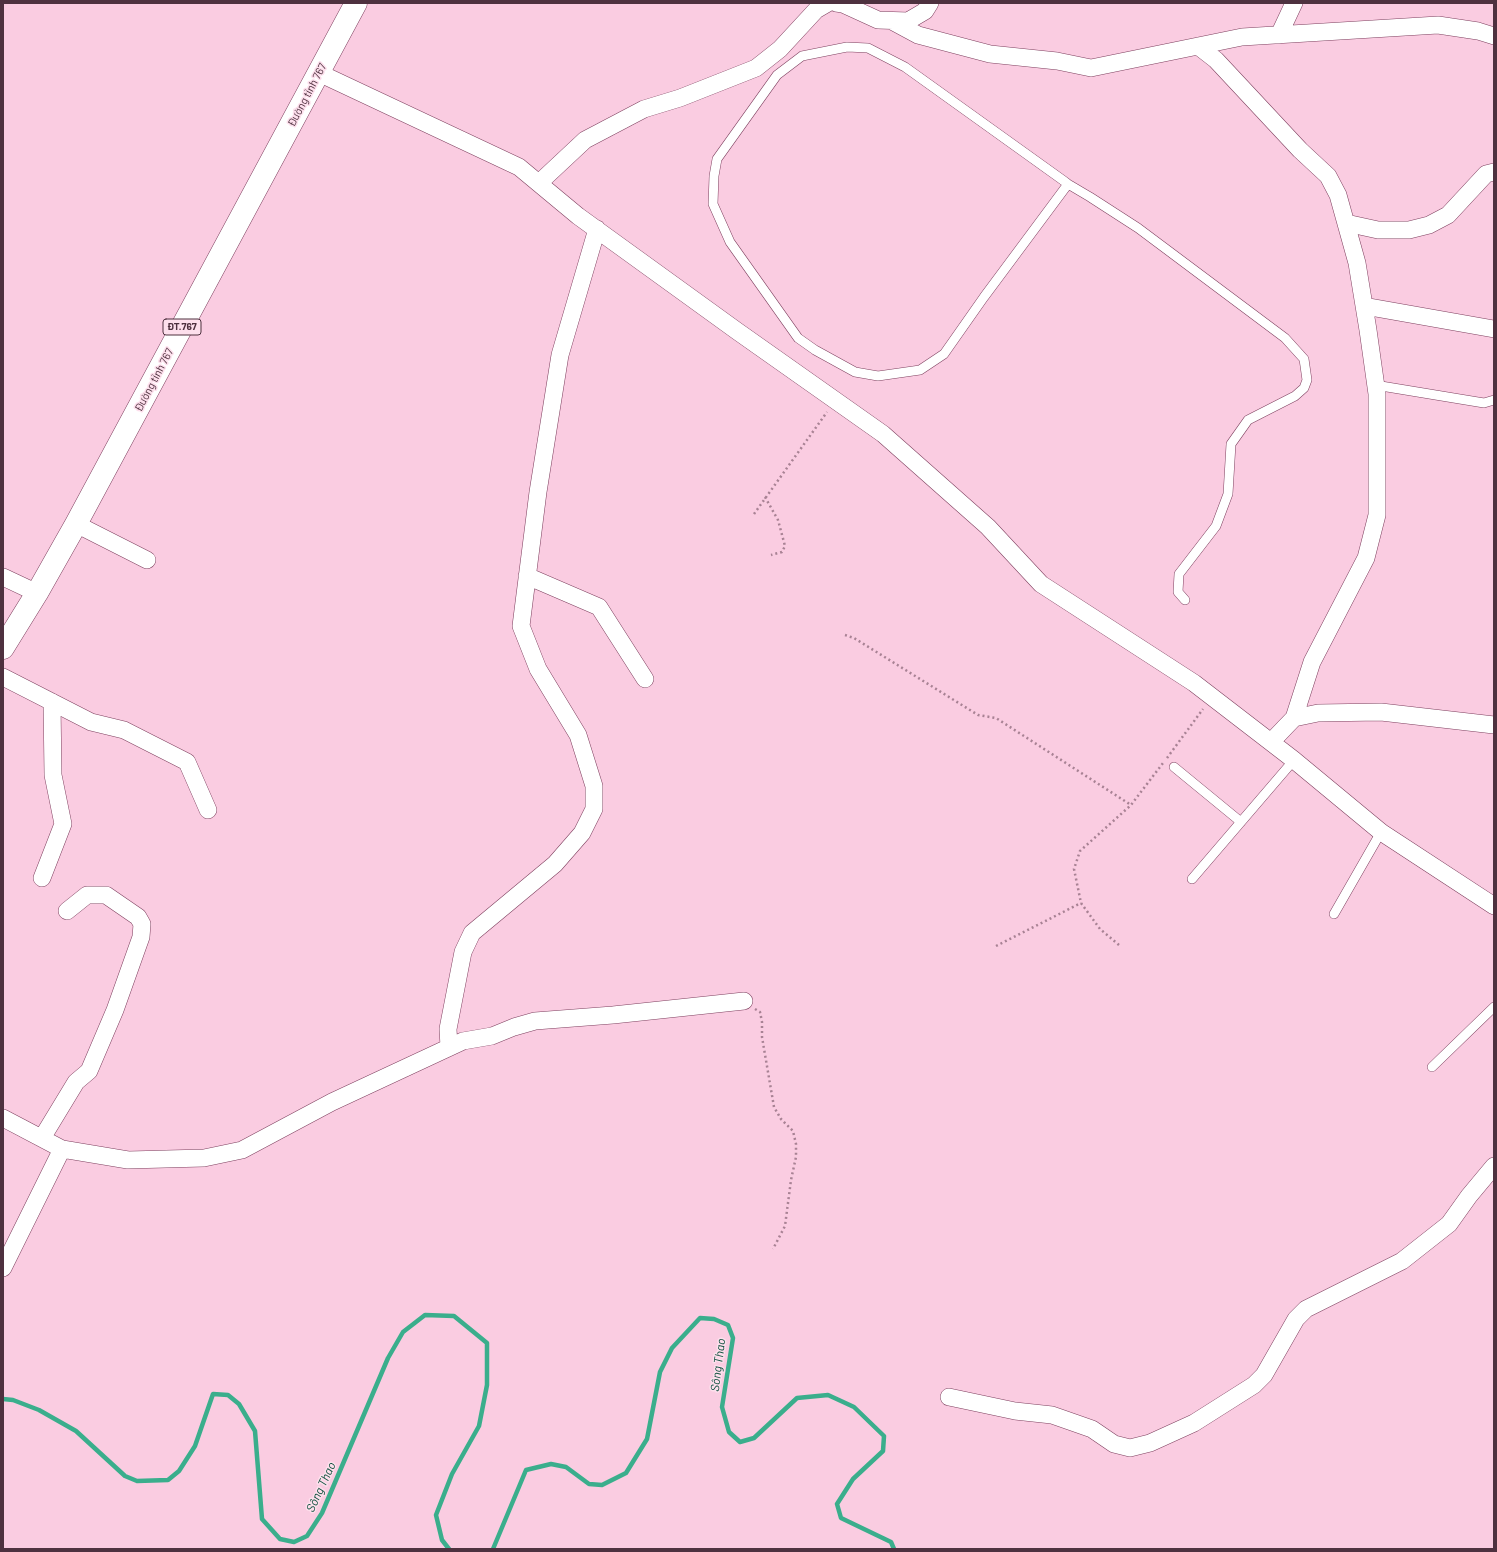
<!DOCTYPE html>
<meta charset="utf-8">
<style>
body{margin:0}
#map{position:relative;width:1497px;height:1552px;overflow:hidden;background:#facce1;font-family:Barlow,sans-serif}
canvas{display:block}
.frame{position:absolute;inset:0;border:4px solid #4e313f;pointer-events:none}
</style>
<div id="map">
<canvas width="1497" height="1552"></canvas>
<div class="frame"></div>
</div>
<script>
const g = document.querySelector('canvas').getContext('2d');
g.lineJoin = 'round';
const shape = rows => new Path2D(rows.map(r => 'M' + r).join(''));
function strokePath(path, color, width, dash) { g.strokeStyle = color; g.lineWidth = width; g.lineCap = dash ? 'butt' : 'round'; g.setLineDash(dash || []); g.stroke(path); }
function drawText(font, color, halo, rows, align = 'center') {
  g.font = font + ' Barlow,sans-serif'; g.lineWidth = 3; g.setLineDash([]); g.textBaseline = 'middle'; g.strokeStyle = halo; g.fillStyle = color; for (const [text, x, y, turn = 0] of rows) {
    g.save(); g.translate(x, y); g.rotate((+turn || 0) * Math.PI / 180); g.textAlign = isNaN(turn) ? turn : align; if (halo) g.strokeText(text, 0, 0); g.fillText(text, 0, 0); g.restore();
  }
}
strokePath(shape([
 [3,1399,13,1400,39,1410,76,1431,125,1476,137,1481,168,1480,179,1471,195,1446,213,1394,228,1395,239,1404,255,1431,262,1519,280,1539,294,1542,307,1536,322,1513,388,1358,403,1332,425,1315,454,1316,487,1343,487,1385,479,1426,452,1474,436,1515,442,1540,449,1549],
 [493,1549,526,1470,551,1464,566,1467,589,1484,602,1485,626,1473,647,1439,660,1372,672,1348,700,1318,714,1319,728,1325,733,1338,722,1407,729,1432,740,1442,754,1438,797,1398,828,1395,854,1407,884,1436,883,1451,853,1479,837,1504,841,1518,891,1542,894,1549]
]), '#3aae8c', 4.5);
const service = shape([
 [1068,184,984,297,944,354,920,370,878,376,855,372,815,350,798,338,730,242,713,204,714,176,717,159,777,75,802,56,847,47,868,48,905,67,1064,181,1068,184,1090,197,1138,228,1285,338,1304,359,1307,380,1304,388,1295,396,1248,420,1231,444,1228,494,1216,526,1179,574,1178,592,1185,600],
 [1375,385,1484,403,1494,400],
 [1174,767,1241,822],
 [1192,879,1294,760],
 [1334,914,1381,832],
 [1432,1067,1494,1007]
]);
const minor = shape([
 [836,3,843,4,878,20,908,21,925,11,930,3],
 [892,21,918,35,990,54,1057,61,1091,68,1242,37,1438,25,1478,31,1494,36],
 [1279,35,1294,3],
 [1198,46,1216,60,1300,150,1328,176,1338,195,1357,263,1368,330,1377,394,1377,515,1366,558,1312,662,1294,718],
 [319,73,519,167,578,216,737,331,883,434,988,527,1041,584,1194,683,1294,760,1381,832,1494,906],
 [539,183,585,140,644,109,680,98,756,68,780,49,816,10,828,3],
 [1346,223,1378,230,1409,230,1429,225,1448,215,1486,174,1494,172],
 [1364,306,1494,329],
 [76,524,147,560],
 [527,576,599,607,645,679],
 [3,577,37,593],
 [3,677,91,722,124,730,187,762,208,810],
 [1271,742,1294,718,1318,713,1381,712,1494,725],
 [42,878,63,824,53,775,52,702],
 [449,1047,448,1029,463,952,472,933,555,864,582,833,594,809,594,786,578,735,538,669,521,626,538,492,560,355,597,229],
 [3,1118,62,1149,128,1160,204,1158,242,1150,332,1102,463,1041,492,1036,514,1027,535,1021,613,1015,744,1001],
 [42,1138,76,1082,89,1071,115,1010,141,937,142,924,138,917,106,895,87,895,67,911],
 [3,1268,62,1149],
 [949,1397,1015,1411,1052,1415,1092,1429,1114,1444,1130,1448,1150,1443,1194,1423,1254,1385,1264,1375,1296,1319,1306,1309,1402,1261,1449,1224,1469,1196,1494,1166]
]);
const primary = shape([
 [3,648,37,593,76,524,356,3]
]);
strokePath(service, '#7e405f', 10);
strokePath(minor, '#7e405f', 18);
strokePath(primary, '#7e405f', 23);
strokePath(shape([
 [765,497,778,520,785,546,782,552,771,555],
 [754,514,827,412],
 [845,635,854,638,978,715,996,718,1131,805],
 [1167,758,1203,709],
 [1119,945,1100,929,1081,903,1074,869,1080,851,1131,805,1163,763],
 [996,946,1081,903],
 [755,1009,760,1012,762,1022,762,1037,774,1107,781,1119,793,1131,796,1144,796,1157,791,1180,785,1226,773,1249]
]), '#a88294', 2.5, [2, 3]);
strokePath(service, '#fff', 9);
strokePath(minor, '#fff', 17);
strokePath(primary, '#fff', 22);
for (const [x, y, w] of [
 [182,327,38]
]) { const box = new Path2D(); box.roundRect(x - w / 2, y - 8, w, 16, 3); g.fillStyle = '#fddfec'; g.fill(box); strokePath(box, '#4e313f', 1); }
drawText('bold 10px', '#4e313f', null, [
 ["ĐT.767",182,327]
]);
drawText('11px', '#4e313f', '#fddfec', [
 ["Đường tỉnh 767",307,95,-62],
 ["Đường tỉnh 767",154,380,-62]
]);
drawText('italic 12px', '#0e4f3d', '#fddfec', [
 ["Sông Thao",718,1365,-83],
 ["Sông Thao",321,1487,-65]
]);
</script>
